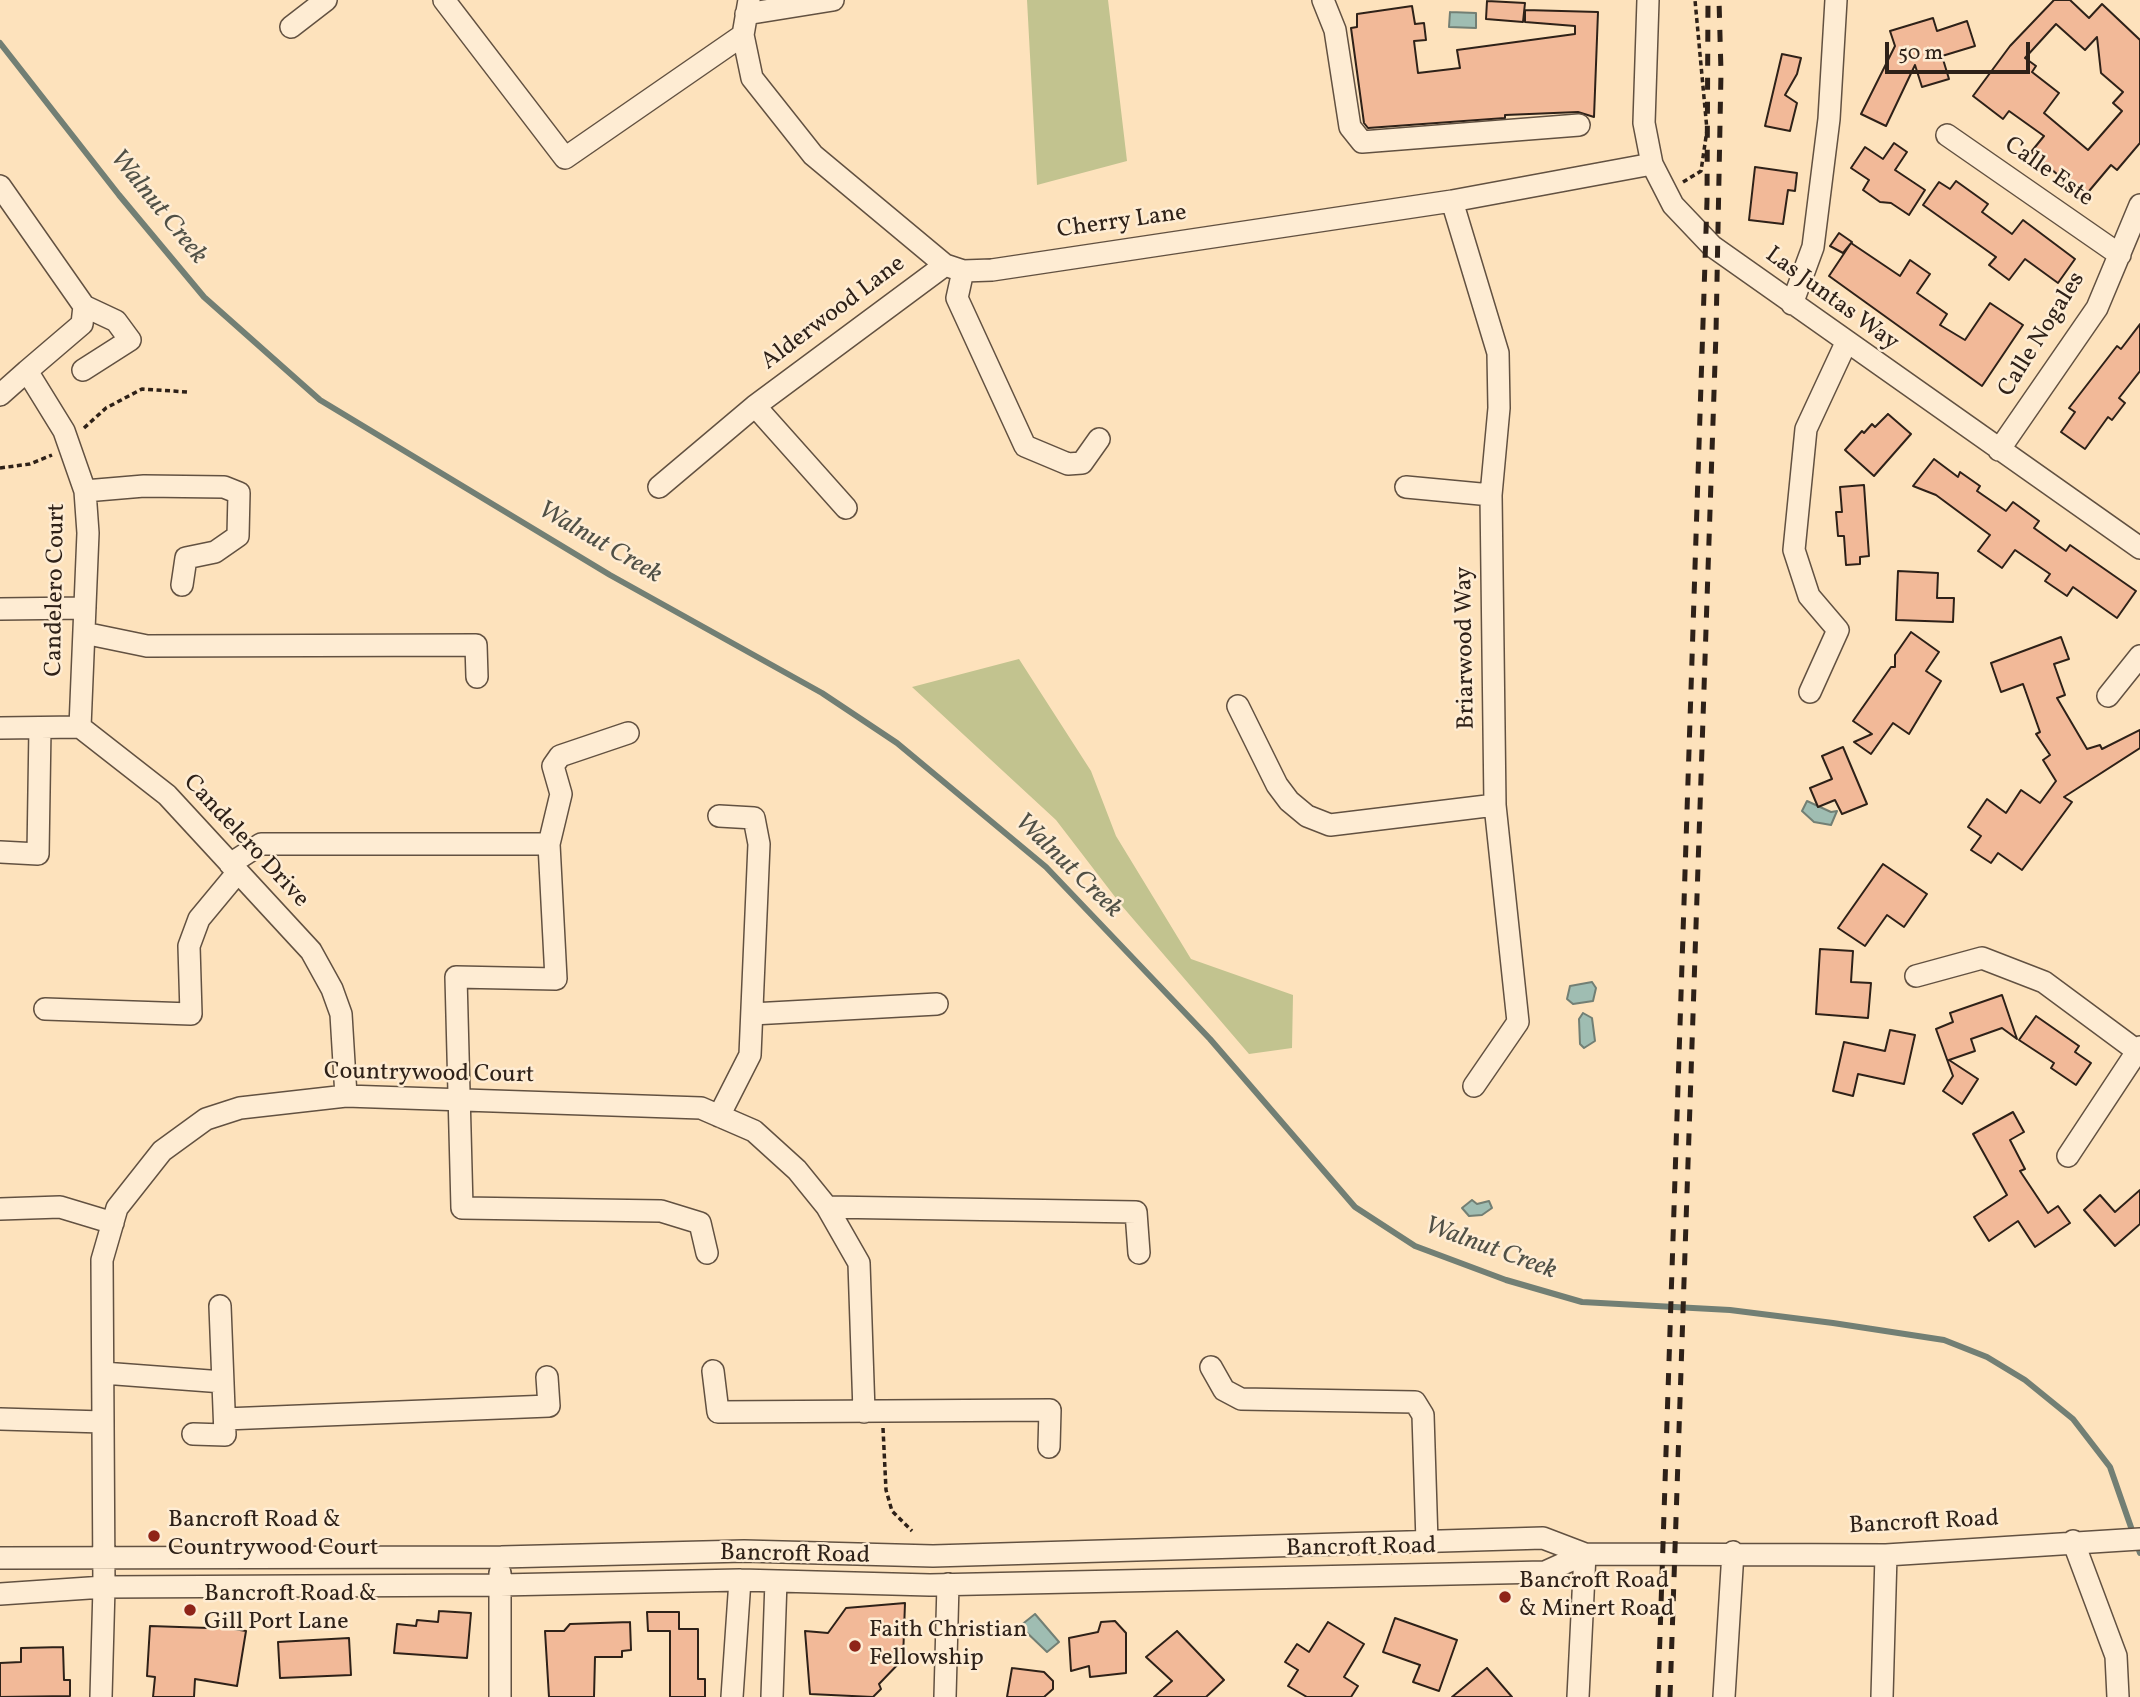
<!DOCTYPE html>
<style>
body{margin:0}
#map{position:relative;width:2140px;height:1697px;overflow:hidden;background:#fde2bc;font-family:Vollkorn,serif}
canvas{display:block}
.scale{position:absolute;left:1885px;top:42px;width:145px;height:32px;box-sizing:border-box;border:4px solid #2e2118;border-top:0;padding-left:9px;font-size:21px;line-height:24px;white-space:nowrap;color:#2e2118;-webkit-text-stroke:5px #feecd3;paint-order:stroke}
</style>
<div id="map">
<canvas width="2140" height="1697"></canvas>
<div class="scale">50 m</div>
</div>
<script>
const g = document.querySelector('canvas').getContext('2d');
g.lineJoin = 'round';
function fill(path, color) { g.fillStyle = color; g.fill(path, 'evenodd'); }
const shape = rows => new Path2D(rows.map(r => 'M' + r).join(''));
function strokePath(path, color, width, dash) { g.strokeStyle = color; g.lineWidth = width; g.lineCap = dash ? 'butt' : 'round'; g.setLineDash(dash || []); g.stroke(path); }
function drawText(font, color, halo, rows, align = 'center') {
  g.font = font + ' Vollkorn,serif'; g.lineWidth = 5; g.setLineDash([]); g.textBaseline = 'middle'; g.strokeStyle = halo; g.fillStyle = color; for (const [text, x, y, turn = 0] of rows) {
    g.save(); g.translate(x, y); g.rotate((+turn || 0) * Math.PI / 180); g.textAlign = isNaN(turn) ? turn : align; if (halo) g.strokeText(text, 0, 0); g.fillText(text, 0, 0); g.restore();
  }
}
fill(shape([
 [1027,0,1108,0,1127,161,1037,185],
 [1019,659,1091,771,1116,836,1191,959,1293,995,1292,1048,1249,1054,1122,906,1056,820,912,687]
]), '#c2c38f');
const water = shape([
 [1450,12,1476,13,1476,28,1449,27,1450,12],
 [1807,801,1831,812,1837,811,1831,825,1814,822,1802,811,1807,801],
 [1592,982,1596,988,1593,1001,1573,1004,1567,999,1570,986,1592,982],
 [1583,1013,1592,1018,1595,1041,1584,1048,1580,1044,1579,1019,1583,1013],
 [1472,1200,1477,1204,1489,1201,1492,1208,1482,1215,1469,1216,1462,1208,1472,1200],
 [1035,1614,1059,1642,1047,1652,1020,1626,1035,1614]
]);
fill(water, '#9fbdb2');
strokePath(water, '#727f74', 2);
strokePath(shape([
 [0,43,119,195,204,297,320,400,610,575,822,693,897,743,1046,867,1210,1039,1355,1207,1415,1246,1506,1280,1582,1302,1730,1310,1833,1323,1944,1340,1987,1357,2025,1380,2073,1419,2110,1467,2140,1553]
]), '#727f74', 6);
const building = shape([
 [2054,0,2070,0,2089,18,2102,4,2140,40,2140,143,2117,170,2111,165,2084,197,2031,152,2044,136,2009,111,2003,119,1973,96,2010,46,2054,0],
 [2056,24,2085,50,2097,37,2101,73,2123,92,2113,103,2122,111,2088,150,2044,113,2059,93,2032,72,2036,66,2025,58,2056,24],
 [1487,1,1525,3,1523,22,1486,19,1487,1],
 [1412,6,1415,24,1424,23,1426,40,1414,41,1418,73,1460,68,1457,50,1575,34,1575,26,1525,22,1525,10,1598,12,1594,117,1578,112,1505,115,1505,118,1368,128,1364,123,1351,28,1357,27,1357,14,1412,6],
 [1933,18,1937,31,1967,21,1975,46,1942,56,1949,79,1922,87,1915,65,1886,126,1861,114,1895,46,1890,31,1933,18],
 [1782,54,1801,58,1797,74,1785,95,1797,103,1790,131,1765,126,1782,54],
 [1894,143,1907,152,1895,170,1925,190,1909,215,1891,203,1880,202,1863,190,1869,180,1851,168,1865,147,1883,159,1894,143],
 [1755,167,1797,173,1795,191,1788,190,1783,224,1749,220,1755,167],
 [1956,181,1988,204,1982,212,2012,234,2023,220,2075,259,2058,283,2025,259,2009,280,1989,265,1996,257,1923,205,1939,182,1950,189,1956,181],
 [1839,233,1852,242,1843,253,1830,246,1839,233],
 [1851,243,1900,276,1910,260,1930,274,1917,293,1947,314,1940,325,1965,340,1990,303,2023,325,1982,386,1829,276,1851,243],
 [2140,324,2140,371,2119,398,2125,403,2112,420,2108,417,2085,449,2061,432,2075,412,2069,408,2117,346,2121,349,2140,324],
 [1888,414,1911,434,1874,476,1845,450,1862,431,1864,433,1872,424,1875,427,1888,414],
 [1934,459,1958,477,1960,472,1980,486,1977,491,2006,511,2013,502,2039,521,2034,528,2066,551,2070,545,2136,591,2117,618,2073,587,2067,596,2045,581,2050,574,2015,550,2002,568,1978,551,1990,535,1936,495,1913,486,1934,459],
 [1864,485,1869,556,1860,557,1860,564,1846,565,1844,536,1838,536,1836,512,1842,512,1840,487,1864,485],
 [1898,571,1938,573,1937,598,1954,598,1953,622,1896,620,1898,571],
 [1911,632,1939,652,1926,671,1941,681,1909,734,1893,723,1871,754,1854,742,1872,734,1853,721,1891,667,1895,667,1895,655,1911,632],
 [2061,637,2069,659,2054,664,2065,695,2057,698,2087,749,2100,745,2102,749,2140,730,2140,748,2064,797,2072,802,2022,870,1998,853,1991,863,1971,850,1981,836,1968,827,1987,799,2006,813,2021,790,2040,803,2056,781,2043,760,2050,755,2036,734,2040,732,2023,684,2001,692,1991,663,2061,637],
 [1843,747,1867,804,1842,814,1835,800,1818,807,1810,788,1832,779,1822,756,1843,747],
 [1883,864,1927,894,1904,927,1887,915,1865,946,1838,928,1883,864],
 [1820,949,1853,951,1851,982,1871,983,1868,1018,1816,1014,1820,949],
 [2002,995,2017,1039,2002,1028,1971,1039,1975,1051,1949,1060,1978,1079,1962,1104,1943,1091,1953,1076,1936,1029,1953,1022,1950,1013,2002,995],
 [2036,1016,2079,1046,2075,1052,2091,1063,2076,1085,2051,1068,2054,1063,2019,1040,2036,1016],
 [1890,1030,1915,1035,1904,1084,1858,1074,1853,1096,1833,1091,1844,1042,1885,1051,1890,1030],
 [2013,1112,2024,1132,2010,1140,2025,1169,2020,1171,2048,1213,2058,1206,2070,1223,2035,1247,2018,1221,1989,1241,1974,1217,2007,1195,1973,1134,2013,1112],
 [2140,1190,2140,1224,2115,1246,2084,1210,2100,1195,2115,1212,2140,1190],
 [905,1603,903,1659,879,1684,881,1689,873,1697,810,1694,805,1631,828,1633,846,1608,905,1603],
 [439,1611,471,1613,467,1658,394,1653,397,1624,416,1626,417,1620,438,1622,439,1611],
 [647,1612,679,1612,679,1629,698,1629,698,1679,705,1679,705,1697,670,1697,670,1631,648,1631,647,1612],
 [1395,1618,1457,1640,1439,1691,1413,1682,1420,1665,1383,1652,1395,1618],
 [1115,1621,1126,1633,1126,1673,1090,1677,1089,1666,1071,1671,1069,1638,1098,1632,1101,1622,1115,1621],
 [630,1622,631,1650,622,1651,622,1657,595,1657,594,1697,549,1697,545,1631,564,1631,570,1624,630,1622],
 [1328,1622,1364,1644,1344,1677,1358,1686,1351,1697,1307,1697,1288,1686,1298,1670,1285,1662,1297,1644,1309,1652,1328,1622],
 [210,1625,246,1631,237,1686,195,1679,194,1697,153,1697,155,1677,147,1676,150,1626,209,1628,210,1625],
 [1177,1631,1224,1680,1206,1697,1154,1697,1172,1681,1146,1657,1177,1631],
 [349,1638,351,1675,280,1678,278,1642,349,1638],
 [63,1647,64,1680,70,1680,70,1696,0,1697,0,1663,21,1662,21,1648,63,1647],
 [1012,1668,1044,1672,1053,1681,1053,1689,1044,1697,1007,1697,1012,1668],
 [1487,1668,1512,1697,1452,1697,1487,1668]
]);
fill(building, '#f2b998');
strokePath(building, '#2e2118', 2);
const minor = shape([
 [444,0,565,158,743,35],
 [749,0,743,35,752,78,813,155,945,265,963,271,992,270,1452,201,1652,164],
 [1323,0,1335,30,1350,127,1362,142,1579,125],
 [1648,0,1644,123,1652,164,1673,205,1712,246,2140,548],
 [746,14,833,0],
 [291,27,326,0],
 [1947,135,2120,255],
 [0,186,84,306,82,324,27,371,64,431,85,491,88,533,80,727],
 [1452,201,1498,353,1499,408,1491,495,1495,805,1518,1022,1474,1086],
 [963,271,957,298,1025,446,1068,464,1082,463,1099,439],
 [1792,304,1813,247,1829,119,1836,0],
 [83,370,130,340,116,321,84,306],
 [0,395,27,371],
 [755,406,846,508],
 [1999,450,2097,308,2140,205],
 [659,487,755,406,945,265],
 [1406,487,1491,495],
 [85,491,144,486,224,487,239,493,238,536,215,552,186,558,182,585],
 [0,609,85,608],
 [84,633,147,646,476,645,477,677],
 [1810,692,1838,630,1809,596,1794,550,1806,429,1846,343],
 [2108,696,2140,656],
 [1238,706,1277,785,1289,801,1307,816,1330,825,1495,805],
 [0,728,80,727,167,795,311,951,332,989,341,1014,346,1096],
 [628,733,560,756,553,766,561,794,549,844,556,979,456,977,462,1208,661,1211,700,1223,707,1253],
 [719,816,754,818,759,844,750,1055,719,1116],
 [0,852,38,854,40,728],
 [230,864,261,844,549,844],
 [1916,976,1982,958,2044,982,2140,1053],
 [45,1009,191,1014,189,946,199,919,238,872],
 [752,1014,937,1004],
 [2068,1156,2140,1047],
 [827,1207,1136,1212,1139,1253],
 [0,1209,60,1207,113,1223],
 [1211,1367,1224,1390,1241,1399,1415,1402,1423,1415,1427,1542],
 [713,1371,718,1412,1050,1410,1049,1447],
 [103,1373,223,1382],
 [0,1419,103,1422],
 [225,1419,549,1406,547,1377],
 [193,1434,225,1435,220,1306],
 [2073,1541,2116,1656,2118,1697],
 [0,1558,501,1557,744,1551,933,1556,1543,1538,1585,1554,1886,1555,2140,1539],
 [0,1594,104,1587,500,1585,740,1580,930,1585,1545,1572,1585,1554],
 [101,1697,104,1587,102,1260,117,1208,162,1151,206,1119,240,1108,346,1096,701,1108,754,1131,797,1170,827,1207,859,1263,864,1412],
 [500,1697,500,1573],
 [732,1697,740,1580],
 [772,1697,776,1581],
 [945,1697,948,1584],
 [1578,1697,1585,1554],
 [1724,1697,1733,1552],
 [1882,1697,1886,1555]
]);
strokePath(minor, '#625141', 24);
strokePath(shape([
 [1683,182,1701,171,1707,130,1695,0],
 [84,428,106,408,142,389,187,392],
 [0,468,30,464,52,455],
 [883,1428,886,1490,892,1511,912,1531]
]), '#2e2118', 3.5, [5, 3.5]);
strokePath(minor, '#feecd3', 21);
strokePath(shape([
 [1658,1697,1707,201,1708,0],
 [1670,1697,1716,333,1721,72,1719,0]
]), '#2e2118', 5, [12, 12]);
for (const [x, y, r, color] of [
 [154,1536,7,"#8f2418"],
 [1505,1597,7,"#8f2418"],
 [190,1610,7,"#8f2418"],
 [855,1646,7,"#8f2418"]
]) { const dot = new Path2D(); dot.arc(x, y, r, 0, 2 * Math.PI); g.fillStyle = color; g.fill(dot); strokePath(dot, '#feecd3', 2.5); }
drawText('24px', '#2e2118', '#feecd3', [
 ["Calle Este",2048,173,35],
 ["Cherry Lane",1122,223,-8],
 ["Las Juntas Way",1831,300,36],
 ["Alderwood Lane",834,314,-37],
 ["Calle Nogales",2043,335,-58],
 ["Candelero Court",57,590,-89],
 ["Briarwood Way",1467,648,-91],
 ["Candelero Drive",245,842,47],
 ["Countrywood Court",429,1075,1],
 ["Bancroft Road",1924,1524,-3],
 ["Bancroft Road",1361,1549,-1],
 ["Bancroft Road",795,1556,1]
]);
drawText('24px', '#2e2118', '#feecd3', [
 ["Bancroft Road &",168,1522],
 ["Countrywood Court",168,1550],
 ["Bancroft Road",1519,1583],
 ["& Minert Road",1519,1611],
 ["Bancroft Road &",204,1596],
 ["Gill Port Lane",204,1624],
 ["Faith Christian",869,1632],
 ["Fellowship",869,1660]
], 'left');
drawText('italic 26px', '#505046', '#feecd3', [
 ["Walnut Creek",157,208,51],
 ["Walnut Creek",599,544,30],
 ["Walnut Creek",1067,867,44],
 ["Walnut Creek",1490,1250,20]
]);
</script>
